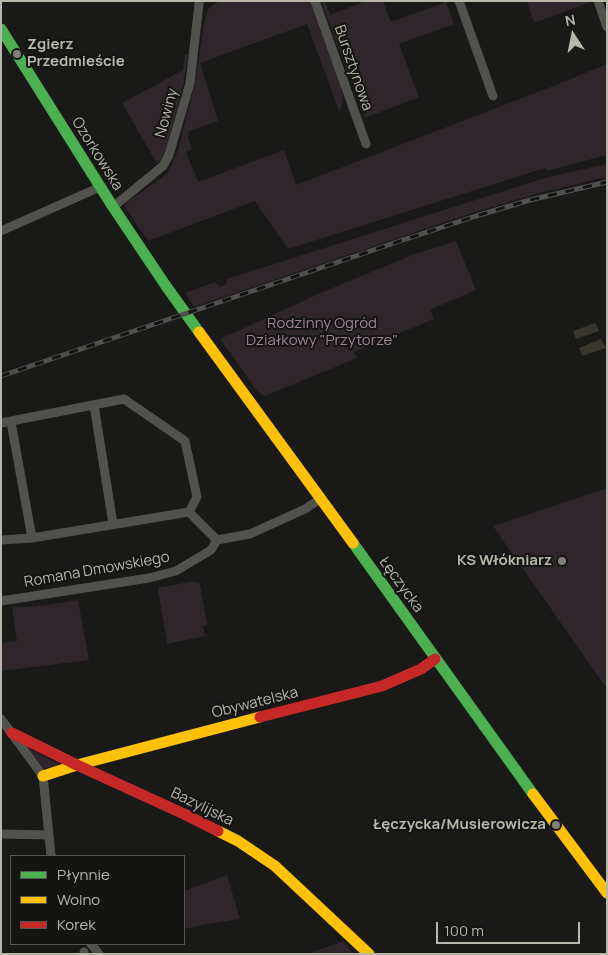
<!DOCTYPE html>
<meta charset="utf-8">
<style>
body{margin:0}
#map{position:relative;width:608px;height:955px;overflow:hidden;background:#191918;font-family:Manrope,sans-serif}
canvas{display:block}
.frame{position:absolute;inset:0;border:2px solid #b8b7ab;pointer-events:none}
.legend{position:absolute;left:10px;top:855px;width:175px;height:90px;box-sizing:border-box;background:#141413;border:1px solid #565550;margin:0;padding:6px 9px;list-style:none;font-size:15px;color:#b8b7ab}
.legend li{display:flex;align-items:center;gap:10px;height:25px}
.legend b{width:25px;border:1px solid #565550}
.north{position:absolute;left:548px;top:10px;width:50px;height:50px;-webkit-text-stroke:4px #141413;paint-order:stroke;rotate:349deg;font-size:14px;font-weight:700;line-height:20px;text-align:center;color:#b8b7ab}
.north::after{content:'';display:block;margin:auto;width:18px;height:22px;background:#b8b7ab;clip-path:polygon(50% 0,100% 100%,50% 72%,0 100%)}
.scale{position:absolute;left:436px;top:922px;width:144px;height:22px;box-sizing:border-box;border:2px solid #b8b7ab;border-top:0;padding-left:6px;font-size:15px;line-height:18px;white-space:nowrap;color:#b8b7ab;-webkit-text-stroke:4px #141413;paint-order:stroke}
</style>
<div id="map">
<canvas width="608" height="955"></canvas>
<div class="frame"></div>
<ul class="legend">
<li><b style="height:6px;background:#4caf50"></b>Płynnie</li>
<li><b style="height:6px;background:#ffc107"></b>Wolno</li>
<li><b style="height:6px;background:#c62828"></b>Korek</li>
</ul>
<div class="north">N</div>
<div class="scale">100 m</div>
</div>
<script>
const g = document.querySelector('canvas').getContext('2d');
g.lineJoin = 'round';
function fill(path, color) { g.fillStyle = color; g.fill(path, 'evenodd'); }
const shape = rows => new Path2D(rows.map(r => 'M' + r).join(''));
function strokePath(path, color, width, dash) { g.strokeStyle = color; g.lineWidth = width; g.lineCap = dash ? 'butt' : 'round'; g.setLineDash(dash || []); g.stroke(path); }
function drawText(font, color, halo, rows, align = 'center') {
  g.font = font + ' Manrope,sans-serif'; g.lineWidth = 4; g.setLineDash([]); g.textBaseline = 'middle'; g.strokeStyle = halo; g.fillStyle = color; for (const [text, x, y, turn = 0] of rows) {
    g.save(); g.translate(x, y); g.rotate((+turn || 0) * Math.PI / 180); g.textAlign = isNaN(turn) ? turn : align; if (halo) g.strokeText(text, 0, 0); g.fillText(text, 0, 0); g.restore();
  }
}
fill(shape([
 [222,1,311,1,340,81,343,100,340,113,307,24,200,63,218,121,189,131,188,138,192,149,186,152,198,182,284,150,296,185,556,85,607,64,607,155,547,171,545,168,288,249,255,201,148,241,124,206,126,203,167,174,174,160,178,150,195,83,206,13,209,8,214,4],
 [321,1,325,1,330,15,366,1,383,1,391,22,446,2,454,24,399,44,419,97,365,118],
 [527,1,587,1,588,3,534,23],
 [185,54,188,55,184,83,165,153,157,164,122,103,183,70],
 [607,164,607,177,539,193,472,213,194,307,185,293,215,282,220,287,227,284,227,279,548,177],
 [456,241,476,290,430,310,434,319,354,352,357,358,265,396,257,391,220,339,325,291,415,254],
 [607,488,607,689,493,526],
 [194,581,200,584,207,625,203,626,205,636,167,644,158,588],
 [78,600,89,660,1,671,1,643,17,641,12,607,41,606],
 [29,749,62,766,44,768],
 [227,875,240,919,207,924,184,929,184,891],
 [343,941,354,954,307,954]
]), '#2e262b');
fill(shape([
 [595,323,599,331,576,339,573,331],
 [601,339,606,348,582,356,579,348]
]), '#3a352c');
strokePath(shape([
 [315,1,366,144],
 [459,1,493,96],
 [598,1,607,27],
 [113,207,163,166,169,155,190,83,199,4,199,1],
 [1,231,100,187],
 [94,405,113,524],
 [11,422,32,538],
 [1,423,124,399,185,441,197,497,189,512],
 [1,540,32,538,189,512,217,540,250,534,305,509,320,499],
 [1,601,149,578,176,571,211,550,217,540],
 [1,719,43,776,51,856],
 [1,834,49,835],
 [91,944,99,954],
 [84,952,84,954]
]), '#51514d', 9);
strokePath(shape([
 [1,29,113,207,166,286,199,332],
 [353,543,533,794]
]), '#4caf50', 11);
strokePath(shape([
 [199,332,353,543],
 [43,776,77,765,260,717],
 [533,794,607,893],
 [218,831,238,841,275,866,369,954]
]), '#ffc107', 11);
strokePath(shape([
 [260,717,382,686,421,669,435,659],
 [12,733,77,765,184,814,218,831]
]), '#c62828', 11);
const rail = shape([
 [1,376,400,241,476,216,530,200,607,182]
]);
strokePath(rail, '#50504e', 5);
strokePath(rail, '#141413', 3, [9]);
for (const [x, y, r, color] of [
 [17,54,5,"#808078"],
 [562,561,5,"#808078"],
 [556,825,5,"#808078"]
]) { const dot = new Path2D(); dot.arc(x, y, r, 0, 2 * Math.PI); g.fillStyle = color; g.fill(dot); strokePath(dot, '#141413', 2); }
drawText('bold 15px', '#b8b7ab', '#141413', [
 ["Zgierz",27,45,"left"],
 ["Przedmieście",27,62,"left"],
 ["KS Włókniarz",552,561],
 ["Łęczycka/Musierowicza",546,825]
], 'right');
drawText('15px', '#b8b7ab', '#141413', [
 ["Bursztynowa",353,68,71],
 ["Nowiny",167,113,-75],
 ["Ozorkowska",97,154,58],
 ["Romana Dmowskiego",97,570,-10],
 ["Łęczycka",401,585,54],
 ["Obywatelska",255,703,-14],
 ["Bazylijska",202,807,26]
]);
drawText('15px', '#a28399', '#141413', [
 ["Rodzinny Ogród",322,324],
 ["Działkowy \"Przytorze\"",322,341]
]);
</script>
